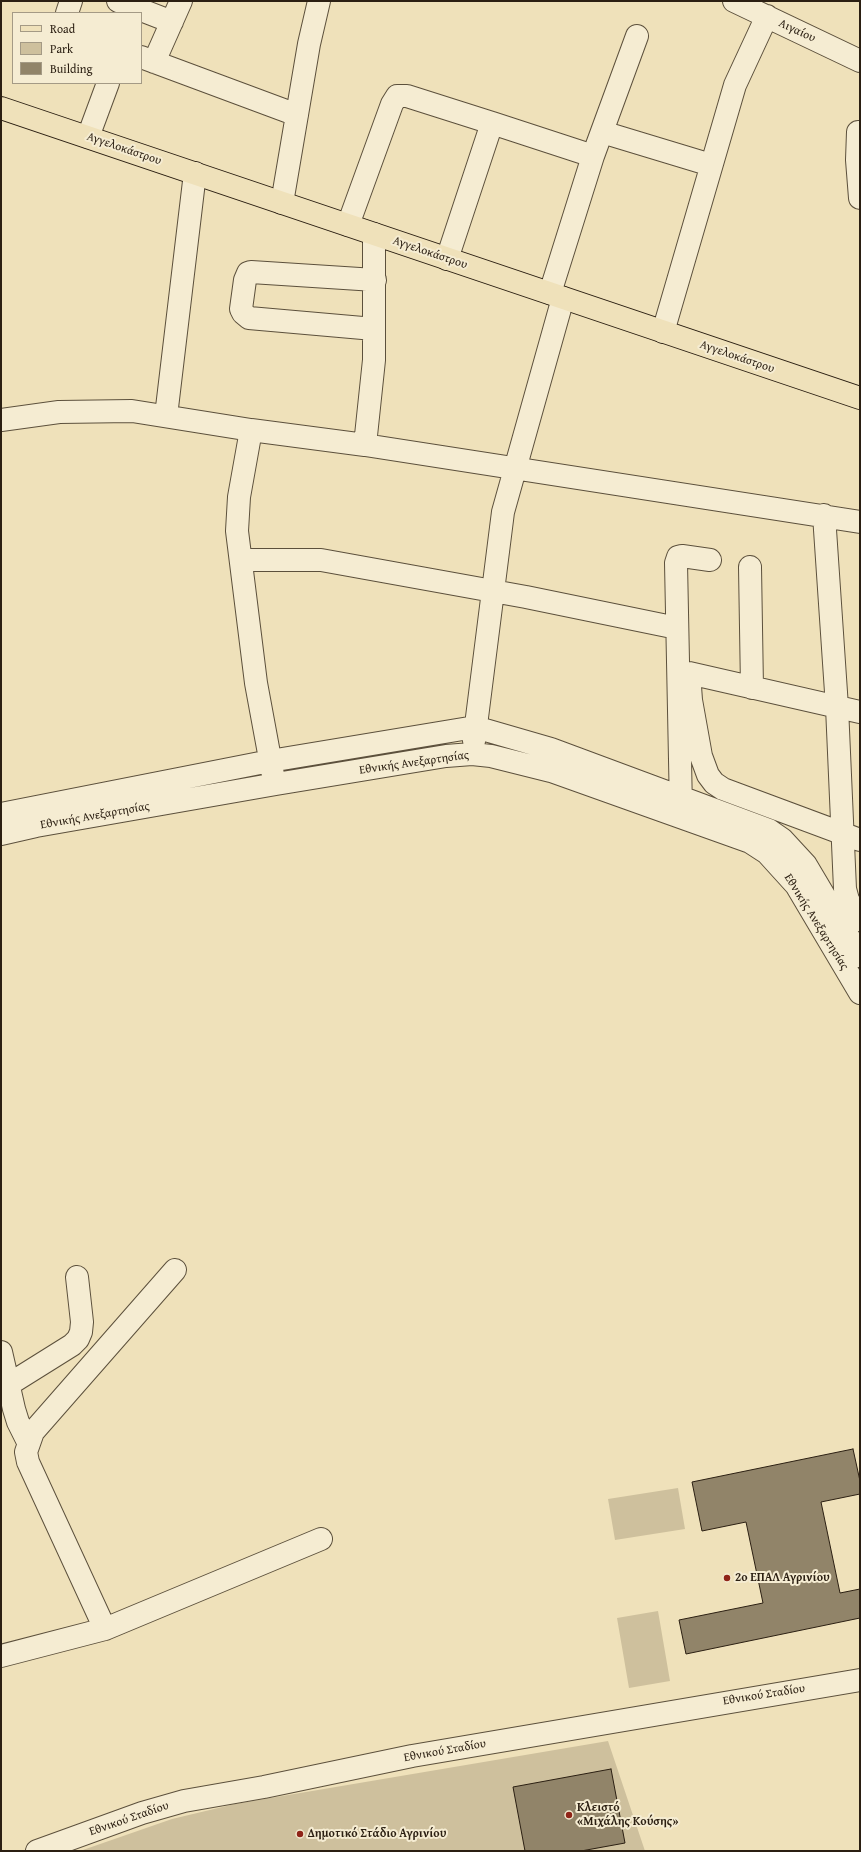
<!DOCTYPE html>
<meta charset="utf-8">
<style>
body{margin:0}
#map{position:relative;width:861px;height:1852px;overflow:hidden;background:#efe1ba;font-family:"Gentium Book Plus",serif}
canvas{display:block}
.frame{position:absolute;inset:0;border:2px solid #2b1f12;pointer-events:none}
.legend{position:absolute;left:12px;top:12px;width:130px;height:72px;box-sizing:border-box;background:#f5ecd2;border:1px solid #a49a85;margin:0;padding:5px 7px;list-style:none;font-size:12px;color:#2b1f12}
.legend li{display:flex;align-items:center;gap:8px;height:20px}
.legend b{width:20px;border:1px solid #a49a85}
</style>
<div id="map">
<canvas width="861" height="1852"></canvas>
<div class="frame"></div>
<ul class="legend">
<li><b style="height:5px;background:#efe1ba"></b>Road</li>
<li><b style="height:11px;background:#cec09d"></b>Park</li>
<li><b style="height:11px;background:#918469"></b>Building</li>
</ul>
</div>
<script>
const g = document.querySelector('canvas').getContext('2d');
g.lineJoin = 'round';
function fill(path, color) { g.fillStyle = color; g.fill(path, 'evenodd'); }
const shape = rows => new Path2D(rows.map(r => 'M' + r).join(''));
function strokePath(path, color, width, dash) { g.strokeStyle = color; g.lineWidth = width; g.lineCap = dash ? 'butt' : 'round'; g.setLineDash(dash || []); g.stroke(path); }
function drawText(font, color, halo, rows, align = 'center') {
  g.font = font + ' "Gentium Book Plus",serif'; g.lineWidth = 4; g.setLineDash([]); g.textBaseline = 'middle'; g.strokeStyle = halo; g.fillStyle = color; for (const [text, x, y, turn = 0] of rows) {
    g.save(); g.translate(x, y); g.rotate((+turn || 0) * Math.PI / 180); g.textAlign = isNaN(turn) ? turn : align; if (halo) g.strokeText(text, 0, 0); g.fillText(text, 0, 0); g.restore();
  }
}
fill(shape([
 [678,1488,685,1529,615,1540,608,1499],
 [658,1611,670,1681,629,1688,617,1618],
 [608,1741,645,1851,80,1851,172,1819,235,1804]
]), '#cec09d');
const building = shape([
 [853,1449,860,1481,860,1494,821,1502,840,1593,860,1589,860,1618,686,1654,679,1620,763,1603,746,1522,702,1531,692,1482,853,1449],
 [611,1769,625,1843,581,1851,525,1851,513,1787,611,1769]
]);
fill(building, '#918469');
strokePath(building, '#2b1f12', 1);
const minor = shape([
 [118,1,172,22],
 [734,1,860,61],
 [67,13,71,1],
 [141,57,297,115],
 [154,62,181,1],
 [602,132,711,165],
 [858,132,857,160,860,198],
 [88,137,108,83],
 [282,203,309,44,319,1],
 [348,225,392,104,397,96,407,96,492,123],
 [447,259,492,123,593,156],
 [550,293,593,156,637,36],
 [374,329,249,318,243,313,241,309,245,280,248,273,251,272,375,280],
 [663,332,735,85,767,16],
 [166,416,195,173],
 [1,420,59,412,132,411,251,430,365,445,860,522],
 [251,430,239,497,237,531,256,683,273,775],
 [365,445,374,360,374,234],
 [824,515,837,707,845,889,848,900,860,920],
 [241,560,321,560,526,597,677,628],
 [750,567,752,688],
 [860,712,689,673,691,700,701,756,708,775,714,783,723,789,860,840],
 [474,741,503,512,563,298],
 [681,809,676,563,678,557,682,556,710,560],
 [1,814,270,761,475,727,551,749,769,830,782,839,806,865,860,956],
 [1,834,36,826,276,784,446,756,472,754,491,756,551,771,750,842,767,853,796,885,860,993],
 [1,1352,14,1409,18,1422,28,1442],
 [8,1385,72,1345,78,1339,81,1332,82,1322,77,1277],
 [105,1629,28,1462,26,1452,33,1432,175,1270],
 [1,1656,105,1629,321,1539],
 [37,1851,142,1813,184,1801,264,1787,412,1756,860,1680]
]);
const major = shape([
 [1,108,860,398]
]);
strokePath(minor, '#5c503c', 24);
strokePath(major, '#2b1f12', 24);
strokePath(minor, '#f5ecd2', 22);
strokePath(major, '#efe1ba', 22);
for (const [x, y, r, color] of [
 [727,1578,4,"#8f2418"],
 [569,1815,4,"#8f2418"],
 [300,1834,4,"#8f2418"]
]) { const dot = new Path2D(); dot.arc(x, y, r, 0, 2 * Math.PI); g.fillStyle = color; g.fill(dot); strokePath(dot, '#f5ecd2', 1.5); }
drawText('12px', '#2b1f12', '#f5ecd2', [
 ["Αιγαίου",797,31,25],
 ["Αγγελοκάστρου",124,149,19],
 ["Αγγελοκάστρου",430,253,19],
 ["Αγγελοκάστρου",737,357,19],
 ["Εθνικής Ανεξαρτησίας",414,763,-8],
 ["Εθνικής Ανεξαρτησίας",95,816,-10],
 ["Εθνικής Ανεξαρτησίας",816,922,58],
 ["Εθνικού Σταδίου",764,1695,-9],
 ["Εθνικού Σταδίου",445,1751,-10],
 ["Εθνικού Σταδίου",129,1819,-19]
]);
drawText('bold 12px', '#2b1f12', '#f5ecd2', [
 ["2ο ΕΠΑΛ Αγρινίου",735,1578],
 ["Κλειστό",577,1808],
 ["«Μιχάλης Κούσης»",577,1822],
 ["Δημοτικό Στάδιο Αγρινίου",308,1834]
], 'left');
</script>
